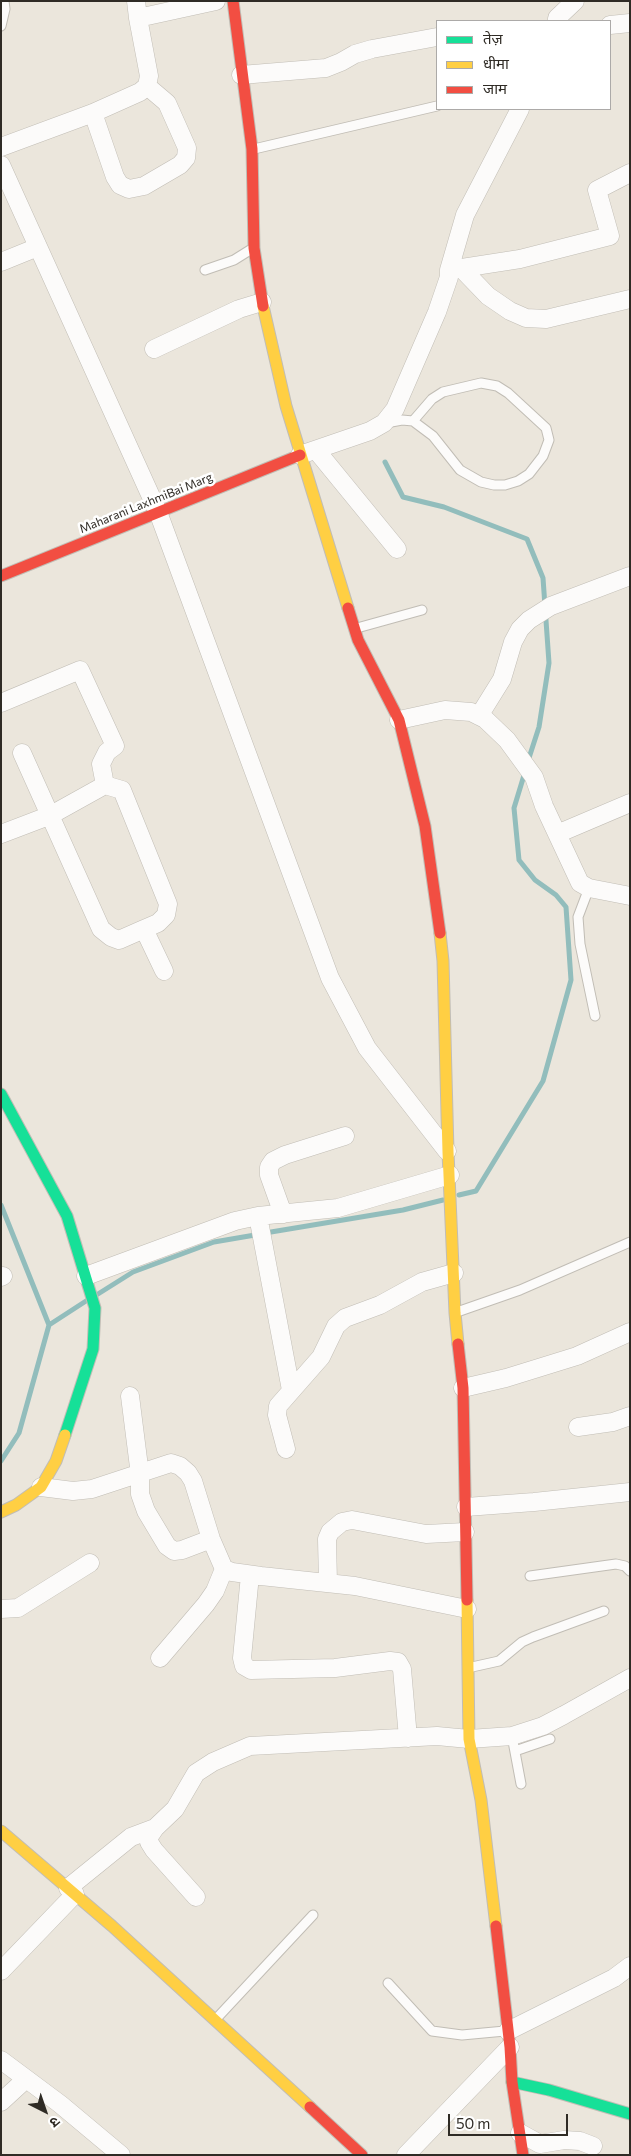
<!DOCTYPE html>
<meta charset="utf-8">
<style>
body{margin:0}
#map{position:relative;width:631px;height:2156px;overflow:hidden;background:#ebe6dc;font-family:Commissioner,"Noto Sans Devanagari",sans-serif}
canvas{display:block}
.frame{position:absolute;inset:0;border:2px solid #2f2b25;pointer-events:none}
.legend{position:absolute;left:436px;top:20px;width:175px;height:90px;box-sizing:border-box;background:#fff;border:1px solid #acaaa8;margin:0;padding:6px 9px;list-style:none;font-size:15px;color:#2f2b25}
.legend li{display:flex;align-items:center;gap:10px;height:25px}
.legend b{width:25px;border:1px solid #acaaa8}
.north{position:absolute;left:20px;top:2086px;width:50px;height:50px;-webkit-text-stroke:4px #fff;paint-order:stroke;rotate:139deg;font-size:14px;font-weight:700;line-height:20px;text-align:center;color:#2f2b25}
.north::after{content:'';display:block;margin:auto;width:18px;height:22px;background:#2f2b25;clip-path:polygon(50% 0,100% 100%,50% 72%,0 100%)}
.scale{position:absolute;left:448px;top:2114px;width:120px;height:22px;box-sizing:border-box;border:2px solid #2f2b25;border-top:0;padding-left:6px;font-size:15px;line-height:18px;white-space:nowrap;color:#2f2b25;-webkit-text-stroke:4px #fff;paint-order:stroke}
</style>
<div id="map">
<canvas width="631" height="2156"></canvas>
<div class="frame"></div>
<ul class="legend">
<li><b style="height:6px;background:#16e098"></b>तेज़</li>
<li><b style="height:6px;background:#ffcf43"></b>धीमा</li>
<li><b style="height:6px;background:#f24e42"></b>जाम</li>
</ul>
<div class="north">उ</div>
<div class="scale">50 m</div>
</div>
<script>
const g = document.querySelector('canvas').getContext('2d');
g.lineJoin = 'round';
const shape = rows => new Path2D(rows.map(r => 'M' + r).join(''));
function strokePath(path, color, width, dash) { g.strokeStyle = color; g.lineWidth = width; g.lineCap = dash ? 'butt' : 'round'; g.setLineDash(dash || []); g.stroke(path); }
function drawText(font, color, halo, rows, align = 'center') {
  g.font = font + ' Commissioner,sans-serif'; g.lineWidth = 5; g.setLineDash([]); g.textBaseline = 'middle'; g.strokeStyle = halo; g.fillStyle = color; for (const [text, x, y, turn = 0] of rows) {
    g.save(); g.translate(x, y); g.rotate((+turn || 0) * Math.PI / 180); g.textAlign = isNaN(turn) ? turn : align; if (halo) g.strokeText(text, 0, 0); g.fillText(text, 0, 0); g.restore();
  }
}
strokePath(shape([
 [385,462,403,497,444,507,527,539,543,578,549,663,539,727,528,761],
 [459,1195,476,1191,543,1081,571,980,566,907,556,895,535,880,519,860,514,808,525,772],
 [1,1205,49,1325,19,1433,1,1461],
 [271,1232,403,1210,443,1200],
 [98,1294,133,1272,214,1242,255,1235],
 [49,1325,86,1301]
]), '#92bdbc', 5);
const lane = shape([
 [1,26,5,9,4,1],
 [254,149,437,106],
 [205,270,234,260,250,250],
 [386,423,402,420,413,421,433,436,460,470,481,482,494,485,505,485,518,481,529,474,543,456,549,440,546,428,508,393,497,386,481,383,443,392,432,399,413,421],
 [357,628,422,610],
 [589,888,578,917,580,944,595,1016],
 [457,1312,520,1290,630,1242],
 [530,1576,616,1564,625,1566,630,1571],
 [472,1667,499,1661,522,1642,533,1637,604,1611],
 [512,1736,521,1784],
 [515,1751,550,1739],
 [388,1983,432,2031,462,2035,505,2031],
 [216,2019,313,1915]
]);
const street = shape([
 [136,1,138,18,216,1],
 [557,21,557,18,575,1],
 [610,25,630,23],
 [241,75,326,68,341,62,355,54,372,49,437,37],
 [93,113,115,177,120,185,129,189,144,186,180,165,186,158,187,148,167,103,147,86],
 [1,147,93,113,140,92,147,86,149,76,138,18],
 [1,165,158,512,330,978,367,1048,447,1151],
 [1,262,38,247],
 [461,268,488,296,510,311,526,318,546,319,630,299],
 [449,270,520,259,610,236,597,190,630,173],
 [154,349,239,309,262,302],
 [316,450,397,549],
 [300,455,370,431,384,423,395,409,437,312,449,277,449,270,465,215,520,109],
 [1,703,80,670,115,746,107,752,101,764,105,785,51,815,1,834],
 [479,716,502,679,513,642,520,629,529,620,551,606,630,576],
 [399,720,445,710,471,712,485,719,507,740,534,777,544,806,580,883,589,888,630,896],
 [22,753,101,929,111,937,119,940,144,929,164,971],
 [105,785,122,790,168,904,166,915,158,923,144,929],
 [557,834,630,803],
 [283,1214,269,1175,269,1167,273,1161,285,1155,345,1136],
 [258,1216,291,1390],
 [86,1276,235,1221,258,1216,338,1208,450,1175],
 [1,1277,3,1276],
 [463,1388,506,1378,577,1356,630,1332],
 [130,1396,140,1475,140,1494,146,1511,167,1546,174,1551,182,1550,211,1539],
 [578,1427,613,1422,630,1416],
 [286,1449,277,1415,278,1406,321,1357,336,1326,345,1318,380,1305,422,1282,454,1273],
 [41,1487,73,1491,92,1489,171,1463,180,1466,188,1473,193,1481,211,1539,224,1569,232,1572,261,1576,355,1586,467,1609],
 [466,1507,534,1502,630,1492],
 [250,1575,242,1658,244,1666,251,1670,335,1668,390,1661,398,1662,402,1669,408,1738],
 [328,1583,327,1539,330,1532,342,1522,352,1520,426,1534,465,1532],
 [1,1609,18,1608,90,1563],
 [160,1658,206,1604,215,1591,224,1569],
 [68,1888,131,1837,155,1828],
 [196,1897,154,1850,149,1842,149,1837,155,1828,175,1809,196,1773,213,1762,250,1746,437,1736,469,1739,512,1736,543,1726,564,1715,630,1678],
 [1,1971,75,1894],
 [508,2031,614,1978,630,1966],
 [1,2060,60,2104,121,2155],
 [1,2102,26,2079],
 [520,2133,540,2144,564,2140,580,2141,593,2146],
 [406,2155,510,2047]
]);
const fast = shape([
 [1,1094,67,1216,95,1308,93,1349,65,1435],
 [512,2082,549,2090,630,2114]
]);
const slow = shape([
 [263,306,286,406,348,608],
 [440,933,443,961,448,1152,455,1313,458,1344],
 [1,1512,16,1505,41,1487,56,1461,65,1435],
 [467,1600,469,1739,481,1800,496,1926],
 [1,1831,112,1926,310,2107]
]);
const jam = shape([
 [233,1,252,149,254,248,263,306],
 [1,576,300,455],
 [348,608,358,640,399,720,425,826,440,933],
 [458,1344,463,1388,467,1600],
 [496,1926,510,2047,512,2082,523,2155],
 [310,2107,362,2155]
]);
strokePath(lane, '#c1bdb5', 11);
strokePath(street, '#c1bdb5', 19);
strokePath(fast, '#c1bdb5', 13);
strokePath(slow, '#c1bdb5', 13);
strokePath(jam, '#c1bdb5', 13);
strokePath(lane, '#fcfbfa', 9);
strokePath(street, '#fcfbfa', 18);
strokePath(fast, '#16e098', 11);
strokePath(slow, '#ffcf43', 11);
strokePath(jam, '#f24e42', 11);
drawText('12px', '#2f2b25', '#fff', [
 ["Maharani LaxhmiBai Marg",146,503,-22]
]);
</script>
